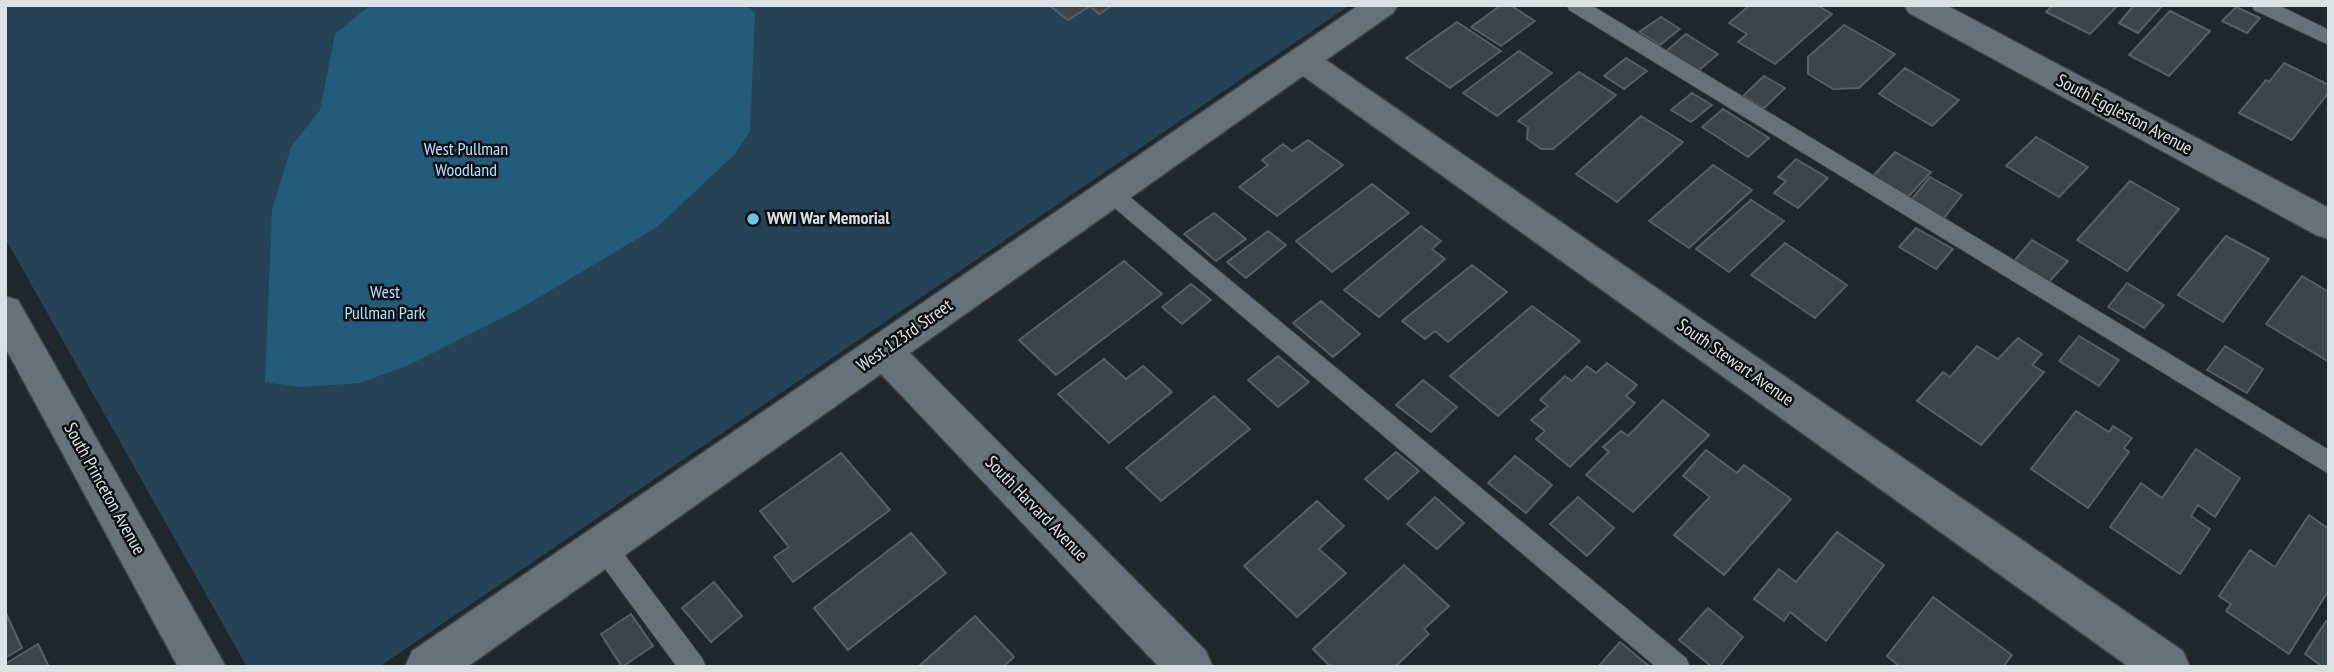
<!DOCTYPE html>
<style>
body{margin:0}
#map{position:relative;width:2334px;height:672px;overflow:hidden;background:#1d272c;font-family:"PT Sans Narrow",sans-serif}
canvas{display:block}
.frame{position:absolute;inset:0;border:7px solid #dbe2e6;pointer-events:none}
</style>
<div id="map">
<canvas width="2334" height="672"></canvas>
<div class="frame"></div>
</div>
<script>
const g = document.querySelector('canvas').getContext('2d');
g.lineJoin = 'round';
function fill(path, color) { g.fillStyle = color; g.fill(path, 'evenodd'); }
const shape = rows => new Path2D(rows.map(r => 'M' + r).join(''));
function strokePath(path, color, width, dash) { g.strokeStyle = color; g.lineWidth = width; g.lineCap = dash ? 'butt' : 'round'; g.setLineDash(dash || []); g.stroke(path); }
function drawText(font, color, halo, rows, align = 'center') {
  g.font = font + ' "PT Sans Narrow",sans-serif'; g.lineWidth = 5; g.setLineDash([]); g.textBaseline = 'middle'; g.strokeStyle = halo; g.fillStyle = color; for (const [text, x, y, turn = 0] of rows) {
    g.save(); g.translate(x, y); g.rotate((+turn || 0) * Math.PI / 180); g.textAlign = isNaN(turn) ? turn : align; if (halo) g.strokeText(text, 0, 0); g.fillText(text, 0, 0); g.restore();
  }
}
fill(shape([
 [5,5,1350,5,379,667,247,667,5,238]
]), '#254354');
fill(shape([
 [746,5,755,13,750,131,734,155,657,227,516,311,409,365,360,383,300,387,265,382,272,210,291,147,320,110,335,34,369,6]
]), '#225c7a');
const building = shape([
 [1049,5,1113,5,1099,14,1090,6,1068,20,1049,5],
 [1501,5,1510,5,1535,21,1501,46,1471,27,1501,5],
 [1750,5,1817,5,1832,14,1775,64,1738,42,1747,34,1729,23,1750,5],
 [2053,5,2118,5,2090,34,2046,12,2053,5],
 [2134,5,2163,5,2138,33,2119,23,2134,5],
 [2236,7,2260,18,2247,33,2222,21,2236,7],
 [2170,11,2210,31,2169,76,2129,55,2170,11],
 [1661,17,1680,29,1660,45,1639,32,1661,17],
 [1457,22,1501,51,1450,88,1406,58,1457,22],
 [1844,25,1895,54,1859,88,1833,89,1808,74,1808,57,1844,25],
 [1686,34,1718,54,1697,72,1665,52,1686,34],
 [1519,51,1552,73,1497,116,1463,93,1519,51],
 [1626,58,1647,71,1624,89,1604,76,1626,58],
 [2284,63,2329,85,2329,92,2292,140,2239,113,2266,80,2269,82,2284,63],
 [1905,68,1959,100,1932,126,1879,94,1905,68],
 [1579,72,1616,95,1553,149,1541,149,1527,139,1528,127,1518,121,1579,72],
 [1764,76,1785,88,1764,108,1743,96,1764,76],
 [1692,93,1712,105,1691,122,1671,110,1692,93],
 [1723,109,1769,138,1748,157,1702,127,1723,109],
 [1641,116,1683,142,1617,202,1576,174,1641,116],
 [2036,137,2088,167,2059,197,2006,166,2036,137],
 [1308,140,1343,165,1277,216,1239,187,1268,165,1262,160,1283,144,1292,151,1308,140],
 [1895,152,1931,172,1908,197,1873,176,1895,152],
 [1796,159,1828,178,1798,208,1774,193,1786,181,1778,177,1796,159],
 [1713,165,1752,190,1689,248,1649,221,1713,165],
 [1930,177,1962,195,1944,218,1911,200,1930,177],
 [2130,181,2179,209,2127,271,2077,240,2130,181],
 [1372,184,1409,213,1332,272,1296,241,1372,184],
 [1751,200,1784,221,1729,272,1696,249,1751,200],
 [1214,213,1246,239,1216,261,1184,234,1214,213],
 [1421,226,1441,241,1432,249,1445,259,1379,317,1344,290,1421,226],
 [1916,228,1953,249,1936,269,1899,247,1916,228],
 [1268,231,1286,245,1246,278,1227,262,1268,231],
 [2226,236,2269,259,2223,322,2178,295,2226,236],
 [2032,240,2068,261,2049,282,2014,261,2032,240],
 [1785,243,1847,285,1815,318,1751,275,1785,243],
 [1124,261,1162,294,1056,375,1019,340,1124,261],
 [1472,265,1507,292,1448,342,1435,331,1425,339,1402,321,1472,265],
 [2302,276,2329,292,2329,362,2266,324,2302,276],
 [2127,283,2164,305,2144,328,2108,307,2127,283],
 [1191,284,1211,300,1182,324,1162,307,1191,284],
 [1321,301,1360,334,1333,357,1293,323,1321,301],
 [1532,306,1580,341,1498,416,1450,376,1532,306],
 [2079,336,2119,360,2099,386,2059,361,2079,336],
 [2018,338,2042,354,2032,365,2044,372,1981,445,1917,401,1943,372,1950,377,1977,346,1998,359,2018,338],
 [2225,346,2263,369,2247,393,2207,370,2225,346],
 [1278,356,1309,382,1278,407,1248,380,1278,356],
 [1104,359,1126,379,1143,366,1172,392,1109,443,1058,394,1104,359],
 [1607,363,1637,385,1626,396,1635,403,1570,467,1536,439,1545,431,1531,420,1548,406,1540,400,1565,376,1572,381,1587,366,1596,373,1607,363],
 [1423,380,1457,407,1431,432,1396,405,1423,380],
 [1214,396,1250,429,1161,501,1126,468,1214,396],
 [1663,400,1709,435,1633,512,1586,475,1609,452,1603,447,1621,431,1628,436,1663,400],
 [2076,411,2109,432,2113,426,2132,438,2124,448,2129,452,2088,508,2031,469,2076,411],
 [2196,449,2240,478,2215,517,2198,505,2191,516,2210,529,2180,574,2110,527,2141,483,2162,498,2196,449],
 [1706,450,1737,473,1744,465,1791,499,1724,575,1674,535,1710,497,1683,476,1706,450],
 [1396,452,1419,471,1388,499,1365,479,1396,452],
 [841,453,890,510,793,582,774,557,789,547,760,511,841,453],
 [1515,456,1552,485,1526,513,1488,483,1515,456],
 [1435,497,1464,523,1437,549,1407,524,1435,497],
 [1578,497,1614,528,1587,556,1550,524,1578,497],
 [1317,501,1344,526,1319,549,1346,573,1297,617,1244,566,1317,501],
 [2309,515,2329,529,2329,590,2289,654,2226,611,2231,604,2219,596,2250,550,2275,567,2309,515],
 [1837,532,1884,565,1826,641,1790,612,1784,621,1754,599,1779,569,1796,582,1837,532],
 [911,533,946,573,848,650,814,608,911,533],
 [1404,565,1449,606,1424,629,1429,634,1395,667,1331,667,1313,649,1404,565],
 [714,582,742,616,711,642,682,608,714,582],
 [1933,597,2012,655,2003,667,1900,667,1887,656,1933,597],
 [1708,608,1743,637,1719,667,1712,667,1679,640,1708,608],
 [5,611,22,648,5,658,5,611],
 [631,614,653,646,622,667,601,634,631,614],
 [975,616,1014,657,1003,667,918,667,975,616],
 [2326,621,2329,623,2329,667,2323,667,2305,654,2326,621],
 [1620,642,1649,666,1598,667,1620,642],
 [38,644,49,667,5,667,5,664,38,644]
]);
fill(building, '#3b464c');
strokePath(building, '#546067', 2);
const lane = shape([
 [1567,5,1591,5,2329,450,2329,474,1569,10,1567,5],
 [2252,5,2278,5,2329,30,2329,45,2254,10,2252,5],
 [1111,185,1118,187,1686,658,1690,667,1656,667,1104,199,1100,193,1104,187,1111,185],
 [603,534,612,538,702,658,706,667,677,667,594,554,590,546,594,538,603,534]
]);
const street = shape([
 [1359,5,1398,5,1393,13,1326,60,2183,651,2190,667,2129,667,1303,76,910,353,1206,651,1213,667,1159,667,881,374,467,667,405,667,412,651,1359,5],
 [1904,5,1946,5,2329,208,2329,239,2316,235,1909,13,1904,5],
 [5,296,18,300,226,667,178,667,5,347,5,296]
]);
strokePath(lane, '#3a4247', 2);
strokePath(street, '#3a4247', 3);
fill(lane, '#667279');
fill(street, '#667279');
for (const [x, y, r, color] of [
 [753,219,7,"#6bc3f2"]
]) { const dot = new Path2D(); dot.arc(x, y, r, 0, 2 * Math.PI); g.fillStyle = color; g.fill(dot); strokePath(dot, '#0a0f11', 2.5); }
drawText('18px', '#dbe2e6', '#0a0f11', [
 ["South Eggleston Avenue",2124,115,28],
 ["West 123rd Street",905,336,-35],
 ["South Stewart Avenue",1735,363,35],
 ["South Princeton Avenue",104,489,61],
 ["South Harvard Avenue",1036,509,46]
]);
drawText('18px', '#b0e0fd', '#0a0f11', [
 ["West Pullman",466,150],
 ["Woodland",466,171],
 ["West",385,293],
 ["Pullman Park",385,314]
]);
drawText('bold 18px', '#dbe2e6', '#0a0f11', [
 ["WWI War Memorial",767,219]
], 'left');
</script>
